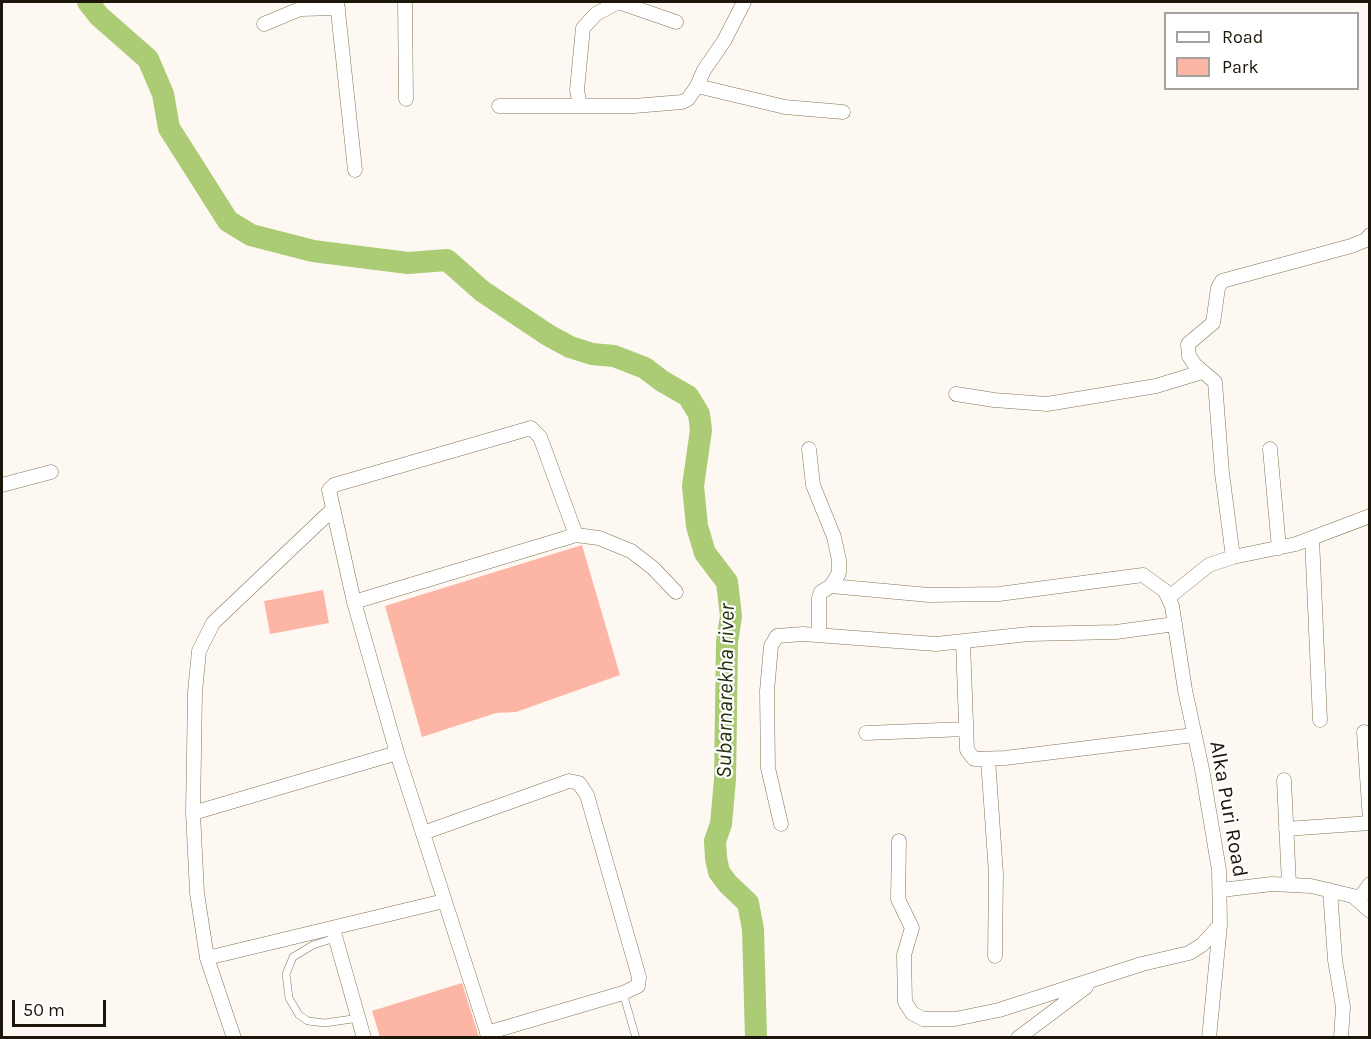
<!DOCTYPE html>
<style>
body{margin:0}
#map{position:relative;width:1371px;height:1039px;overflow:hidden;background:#fdf9f2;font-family:Karla,sans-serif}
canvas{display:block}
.frame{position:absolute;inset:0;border:3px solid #1d160a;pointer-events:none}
.legend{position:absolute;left:1164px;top:12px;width:195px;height:78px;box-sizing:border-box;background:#fff;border:2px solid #a5a29d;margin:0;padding:8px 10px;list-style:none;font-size:18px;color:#1d160a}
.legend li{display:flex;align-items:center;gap:12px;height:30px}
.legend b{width:30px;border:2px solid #a5a29d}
.scale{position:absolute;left:12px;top:1000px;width:94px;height:27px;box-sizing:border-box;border:3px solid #1d160a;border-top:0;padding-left:8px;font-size:18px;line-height:21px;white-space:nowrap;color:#1d160a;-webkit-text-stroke:4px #fff;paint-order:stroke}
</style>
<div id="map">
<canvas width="1371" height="1039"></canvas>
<div class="frame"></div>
<ul class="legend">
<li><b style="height:8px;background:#fff"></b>Road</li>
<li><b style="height:16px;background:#fdb6a5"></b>Park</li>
</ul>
<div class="scale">50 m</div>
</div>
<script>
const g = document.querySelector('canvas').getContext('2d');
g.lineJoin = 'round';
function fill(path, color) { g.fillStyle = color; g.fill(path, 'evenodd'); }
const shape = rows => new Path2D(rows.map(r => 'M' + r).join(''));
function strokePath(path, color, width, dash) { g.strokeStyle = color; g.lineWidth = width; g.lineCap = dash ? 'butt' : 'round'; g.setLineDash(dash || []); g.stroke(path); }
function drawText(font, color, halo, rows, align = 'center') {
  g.font = font + ' Karla,sans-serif'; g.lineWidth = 4.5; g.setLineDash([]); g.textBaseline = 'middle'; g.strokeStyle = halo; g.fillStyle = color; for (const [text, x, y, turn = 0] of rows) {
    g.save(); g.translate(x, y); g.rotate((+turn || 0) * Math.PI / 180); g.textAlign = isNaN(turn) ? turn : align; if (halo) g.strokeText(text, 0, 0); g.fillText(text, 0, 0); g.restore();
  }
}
fill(shape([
 [582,545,620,675,516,712,496,713,422,737,385,606],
 [323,590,329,623,270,634,264,601],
 [462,983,479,1037,380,1037,372,1011]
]), '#fdb6a5');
strokePath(shape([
 [88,2,99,16,148,59,163,94,169,128,228,221,251,235,313,251,408,263,447,260,482,291,548,335,570,347,592,354,614,356,645,368,662,381,688,396,699,414,701,430,693,486,697,526,705,553,727,582,731,616,727,642,725,779,721,824,715,841,716,858,719,872,728,884,748,903,753,929,756,1038]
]), '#abcb75', 22);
const service = shape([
 [335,938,313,945,293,957,286,974,289,998,299,1015,308,1021,325,1023,359,1018],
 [623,993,636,1038]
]);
const minor = shape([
 [337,2,355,170],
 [405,2,406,99],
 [618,2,596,14,583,28,577,90,580,106,634,106,682,102,688,99,697,86,785,107,843,112],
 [618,2,676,22],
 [264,24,300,9,338,8],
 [697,86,704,70,724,41,744,2],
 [499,106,580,106],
 [956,394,994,400,1047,404,1156,386,1202,372],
 [809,449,813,485,834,537,839,560,839,573,831,586,821,592,819,598,819,635],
 [1270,449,1279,548],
 [2,485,51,472],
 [1312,538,1320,720],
 [1233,557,1222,473,1215,382,1195,365,1189,356,1188,344,1213,323,1218,288,1222,281,1351,246,1366,240,1370,235],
 [831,586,929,595,999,594,1143,575,1165,591,1172,606,1185,690,1202,769,1219,870,1220,925,1209,1038],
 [1169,597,1209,565,1233,557,1296,544,1370,516],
 [354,602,576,535,599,538,631,551,653,568,676,592],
 [963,642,967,750,974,759,1005,758,1194,735],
 [1364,732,1370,820],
 [866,733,966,729],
 [988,759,996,874,995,956],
 [1284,780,1289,884],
 [193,813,397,753],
 [781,824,768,768,767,691,771,646,777,636,803,634,936,644,1029,634,1116,632,1175,624],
 [1286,829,1370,823],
 [423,833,569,781,579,783,587,795,639,977,638,986,623,993,487,1033],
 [899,841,898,899,912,928,904,955,905,1002,912,1013,923,1019,955,1019,999,1010,1142,964,1189,953,1202,945,1220,925],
 [1221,890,1272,884,1311,886,1353,896,1370,911],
 [1330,890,1335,960,1343,1007,1341,1038],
 [1359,899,1370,884],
 [333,929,364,1038],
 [207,958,444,901],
 [234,1038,207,958,197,893,193,813,195,692,199,651,213,623,333,509],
 [489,1038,397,753,354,602,329,490,334,485,531,428,540,437,576,535],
 [1018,1038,1086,987]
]);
strokePath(service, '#847355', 8);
strokePath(minor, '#847355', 15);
strokePath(service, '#fff', 7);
strokePath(minor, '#fff', 14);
drawText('21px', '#1d160a', '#fff', [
 ["Alka Puri Road",1228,809,80]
]);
drawText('italic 22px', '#24300b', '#fff', [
 ["Subarnarekha river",726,691,-89]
]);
</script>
